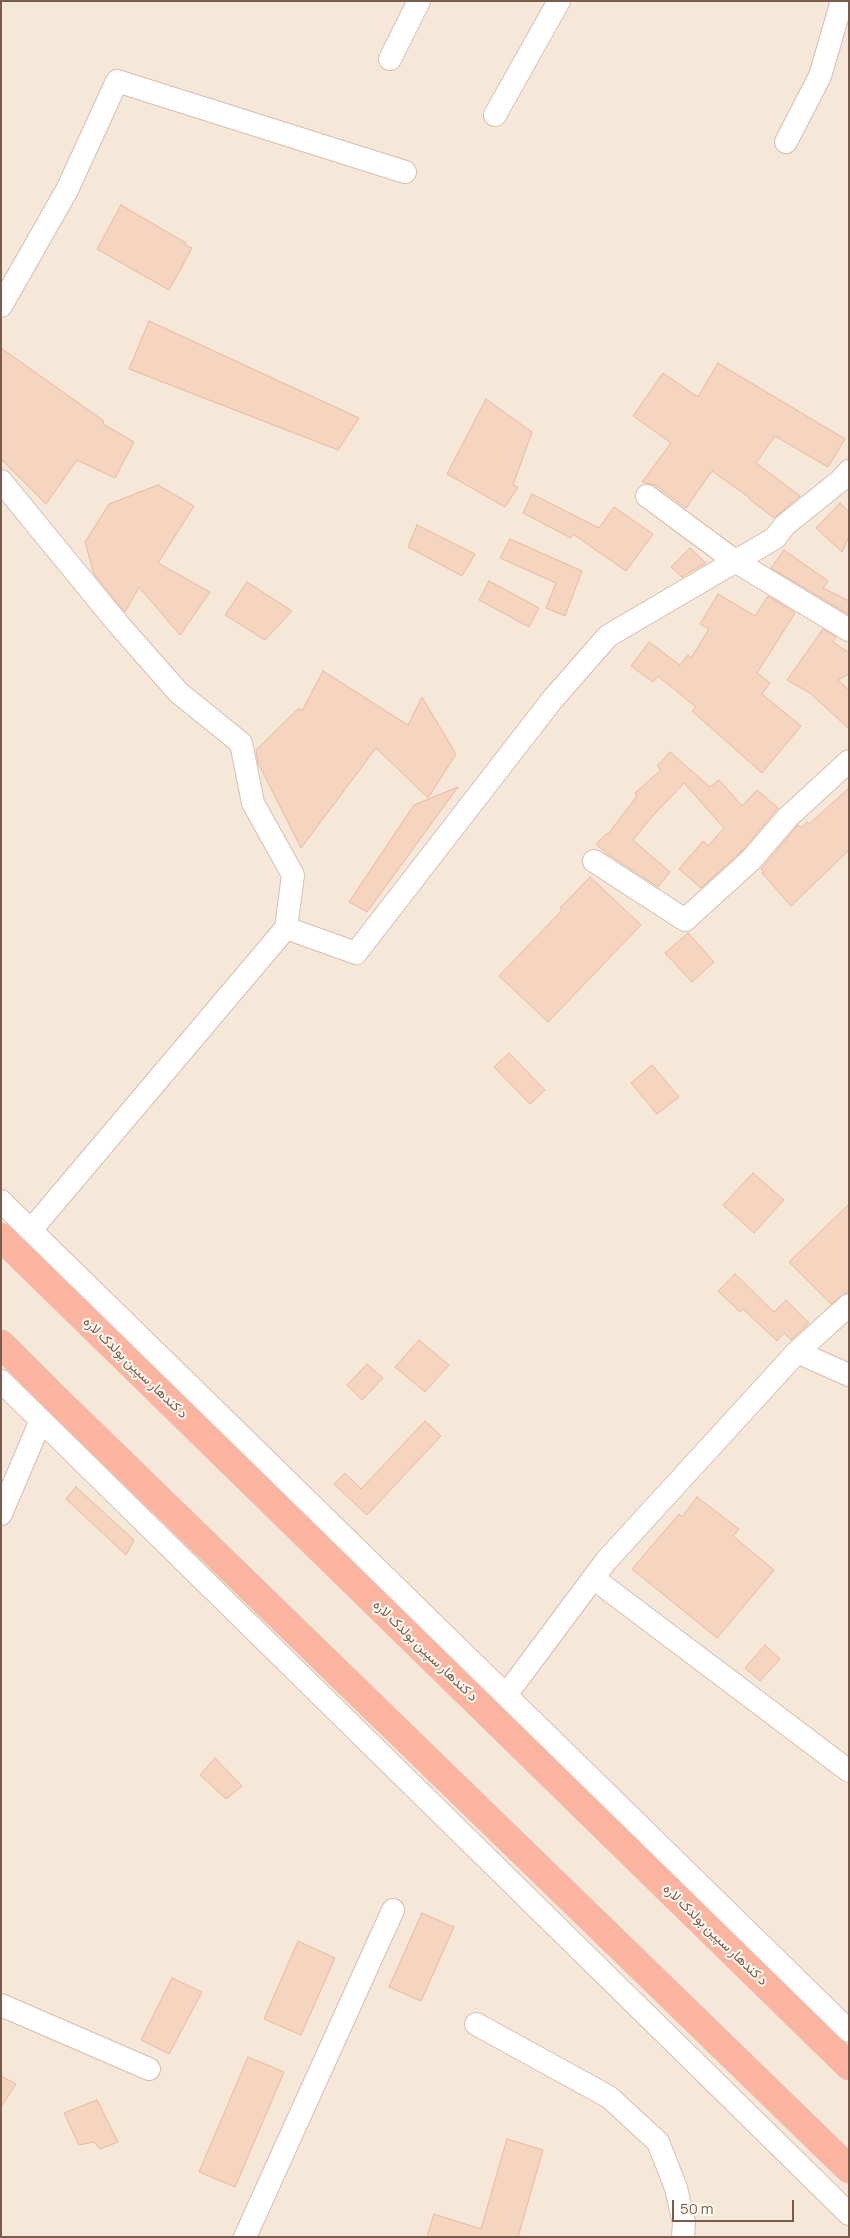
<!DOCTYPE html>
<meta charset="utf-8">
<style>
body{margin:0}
#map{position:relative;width:850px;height:2238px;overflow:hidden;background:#fef6ea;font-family:Manrope,sans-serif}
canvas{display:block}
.frame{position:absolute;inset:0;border:2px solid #7b5b4b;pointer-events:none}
.scale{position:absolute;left:672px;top:2200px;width:122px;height:22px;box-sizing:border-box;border:2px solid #7b5b4b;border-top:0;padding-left:6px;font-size:15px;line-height:18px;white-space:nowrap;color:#7b5b4b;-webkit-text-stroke:4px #fffaf2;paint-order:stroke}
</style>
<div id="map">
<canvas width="850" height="2238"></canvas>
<div class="frame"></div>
<div class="scale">50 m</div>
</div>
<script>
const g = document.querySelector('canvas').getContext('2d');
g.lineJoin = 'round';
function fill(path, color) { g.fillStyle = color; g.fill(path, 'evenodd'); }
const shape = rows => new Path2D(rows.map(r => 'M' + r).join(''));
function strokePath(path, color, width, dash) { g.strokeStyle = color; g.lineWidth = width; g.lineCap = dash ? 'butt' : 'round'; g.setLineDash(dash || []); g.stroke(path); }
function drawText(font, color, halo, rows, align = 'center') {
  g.font = font + ' Manrope,Vazirmatn,sans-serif'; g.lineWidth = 4; g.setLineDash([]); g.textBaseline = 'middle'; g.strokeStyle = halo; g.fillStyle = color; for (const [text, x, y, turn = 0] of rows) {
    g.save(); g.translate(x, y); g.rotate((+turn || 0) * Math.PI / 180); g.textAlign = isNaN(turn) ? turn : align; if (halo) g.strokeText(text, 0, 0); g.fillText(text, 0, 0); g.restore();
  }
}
fill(shape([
 [1,1,849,1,849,2237,1,2237]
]), '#f6e8d8');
const building = shape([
 [121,205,186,243,185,245,192,248,169,290,97,249,121,205],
 [149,321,359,418,338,450,129,369,149,321],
 [1,348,104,421,103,424,134,442,115,478,77,460,46,504,1,459,1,348],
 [718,363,845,439,828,467,775,436,756,463,800,496,774,518,749,499,750,498,712,471,686,508,655,485,642,482,671,443,633,416,663,373,698,397,718,363],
 [486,399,532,432,513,485,518,487,505,507,447,474,486,399],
 [158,485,194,506,158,563,210,592,180,635,139,587,125,612,94,574,85,542,109,504,158,485],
 [532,494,599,528,614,507,653,534,626,571,573,534,571,538,523,513,532,494],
 [840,503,849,512,849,536,842,552,816,528,840,503],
 [417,525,475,554,462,576,408,547,417,525],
 [510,539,582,571,565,616,546,608,556,583,500,558,510,539],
 [690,548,706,563,682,577,671,567,690,548],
 [784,550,828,581,823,588,849,601,848,614,771,568,784,550],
 [489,581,539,608,529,627,479,600,489,581],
 [247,582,292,611,265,640,225,615,247,582],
 [718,594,755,616,768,596,795,613,757,673,770,683,762,694,801,726,762,773,692,711,696,707,658,676,653,682,631,666,649,642,680,665,688,655,691,658,709,629,700,624,718,594],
 [823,629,836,637,833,642,849,653,849,674,838,680,849,690,849,729,810,693,787,680,823,629],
 [323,671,408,725,422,697,456,754,428,798,376,748,301,848,258,763,256,750,299,708,302,711,323,671],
 [670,752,710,787,719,780,742,806,757,790,778,808,742,851,701,888,679,869,703,841,708,846,724,828,684,783,649,820,633,840,670,872,658,887,606,853,596,844,607,833,608,834,637,796,635,793,661,770,657,766,670,752],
 [458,787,367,912,349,902,414,805,458,787],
 [849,788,849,850,791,906,762,873,764,872,761,869,798,825,801,828,807,822,809,824,849,788],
 [590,877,641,925,548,1022,499,976,562,910,560,908,590,877],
 [688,933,714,962,692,982,665,953,688,933],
 [509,1053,545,1090,530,1104,494,1067,509,1053],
 [652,1065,679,1097,657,1114,631,1083,652,1065],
 [753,1173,784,1200,754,1233,723,1205,753,1173],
 [849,1204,849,1291,831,1304,789,1262,849,1204],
 [735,1274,774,1312,786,1300,809,1323,791,1340,784,1333,777,1341,743,1309,740,1312,718,1291,735,1274],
 [419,1340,449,1365,425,1392,395,1367,419,1340],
 [367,1364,383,1378,362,1400,347,1385,367,1364],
 [425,1421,441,1436,367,1515,334,1484,345,1473,361,1489,425,1421],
 [76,1487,134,1540,126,1555,66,1499,76,1487],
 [697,1497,739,1529,733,1536,774,1570,717,1638,632,1569,679,1514,682,1517,697,1497],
 [765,1645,780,1659,760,1681,745,1668,765,1645],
 [215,1758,242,1786,226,1799,200,1775,215,1758],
 [422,1913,454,1927,421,2001,389,1987,422,1913],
 [298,1941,335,1958,301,2035,264,2019,298,1941],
 [172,1978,202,1992,169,2054,141,2040,172,1978],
 [248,2057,284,2072,235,2187,199,2172,248,2057],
 [1,2076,16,2084,1,2107,1,2076],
 [97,2100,118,2142,100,2149,94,2142,79,2145,64,2113,97,2100],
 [507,2139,543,2150,518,2237,427,2237,434,2214,481,2229,507,2139]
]);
fill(building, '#f5d4c0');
strokePath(building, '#e9b99f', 1);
const minor = shape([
 [390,59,419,1],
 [495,115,559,1],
 [786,142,820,76,842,1],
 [1,306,67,190,117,81,405,172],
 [1,481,119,625,179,693,241,743,253,803,293,875,286,928],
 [647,496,735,561,849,630],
 [594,861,685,920,751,860,788,817,849,761],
 [1,1201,849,2031],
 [31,1230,286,928,356,953,552,700,608,636,775,538,785,525,841,480,849,471],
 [797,1352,849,1375],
 [1,1381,849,2214],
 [1,1514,41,1420],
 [593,1578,849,1771],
 [506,1695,606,1561,797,1352,849,1305],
 [1,2005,149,2069],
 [476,2024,609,2097,658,2142,676,2188,684,2223,683,2237],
 [245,2237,393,1910]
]);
const highway = shape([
 [1,1237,849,2066],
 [1,1344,52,1395,849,2169]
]);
strokePath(minor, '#d4bfb1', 24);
strokePath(highway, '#ddd4d0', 29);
strokePath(minor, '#fff', 22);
strokePath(highway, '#fab49f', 28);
drawText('14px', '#7b5b4b', '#fffaf2', [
 ["د کندهار سپین بولدک لاره",135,1368,44],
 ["د کندهار سپین بولدک لاره",425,1651,44],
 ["د کندهار سپین بولدک لاره",715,1935,44]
]);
</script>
